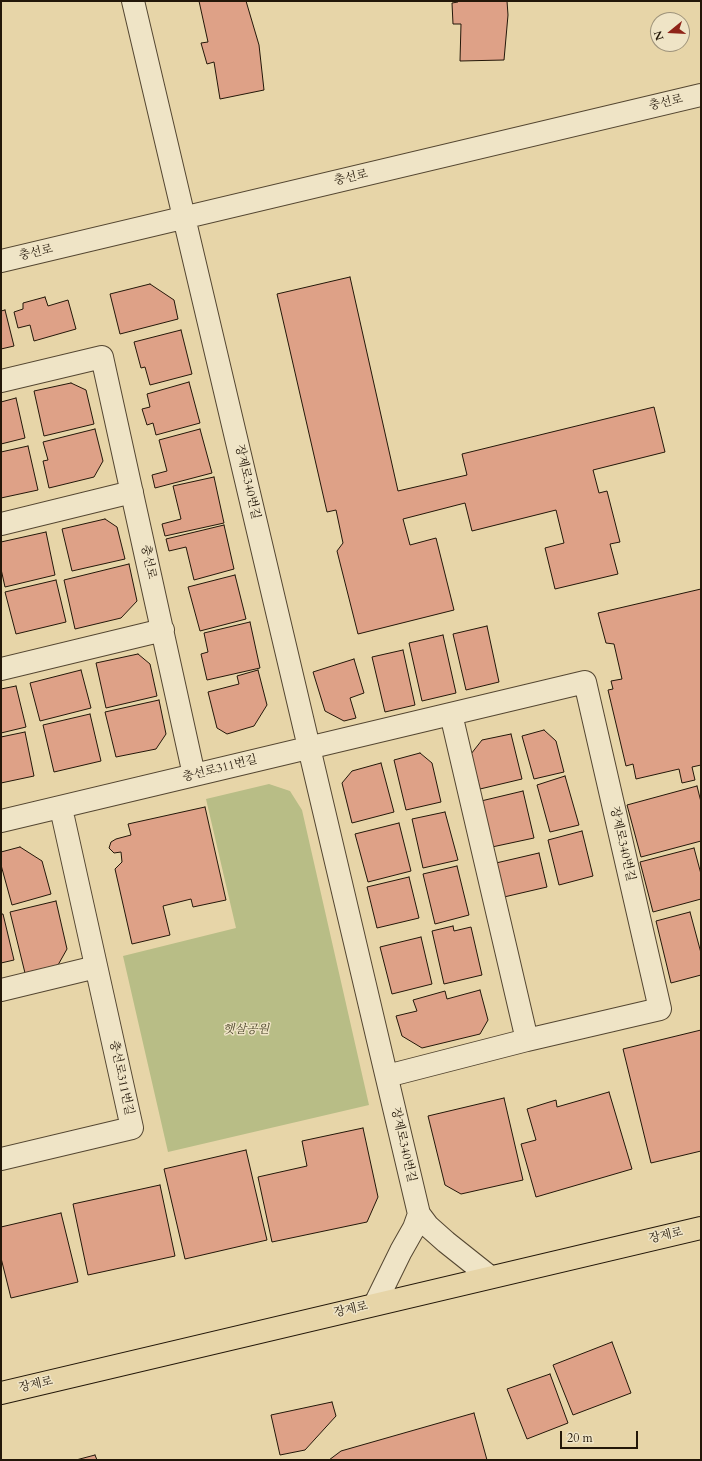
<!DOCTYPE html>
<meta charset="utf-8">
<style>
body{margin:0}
#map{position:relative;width:702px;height:1461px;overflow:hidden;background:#e7d5a8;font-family:Cardo,serif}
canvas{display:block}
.frame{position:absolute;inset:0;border:2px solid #231709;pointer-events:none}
.north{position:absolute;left:650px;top:12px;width:40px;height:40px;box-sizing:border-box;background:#efe4c6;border:1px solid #9d927a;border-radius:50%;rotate:252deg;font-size:11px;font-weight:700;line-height:16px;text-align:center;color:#231709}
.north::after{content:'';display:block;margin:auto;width:14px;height:18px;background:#8f2418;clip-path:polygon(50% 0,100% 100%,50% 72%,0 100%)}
.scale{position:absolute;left:560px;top:1431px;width:78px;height:18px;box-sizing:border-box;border:2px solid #231709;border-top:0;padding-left:5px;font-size:12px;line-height:14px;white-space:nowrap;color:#231709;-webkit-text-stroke:3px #efe4c6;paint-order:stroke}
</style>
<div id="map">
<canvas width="702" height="1461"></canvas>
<div class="frame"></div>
<div class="north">N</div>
<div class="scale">20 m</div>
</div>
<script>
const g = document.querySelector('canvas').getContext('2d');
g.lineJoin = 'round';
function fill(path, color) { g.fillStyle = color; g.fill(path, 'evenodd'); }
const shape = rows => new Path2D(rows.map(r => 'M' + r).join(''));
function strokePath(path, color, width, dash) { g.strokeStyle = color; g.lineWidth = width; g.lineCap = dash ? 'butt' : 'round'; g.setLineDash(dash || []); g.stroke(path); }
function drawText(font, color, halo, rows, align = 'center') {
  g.font = font + ' Cardo,"Noto Serif KR",serif'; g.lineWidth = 3; g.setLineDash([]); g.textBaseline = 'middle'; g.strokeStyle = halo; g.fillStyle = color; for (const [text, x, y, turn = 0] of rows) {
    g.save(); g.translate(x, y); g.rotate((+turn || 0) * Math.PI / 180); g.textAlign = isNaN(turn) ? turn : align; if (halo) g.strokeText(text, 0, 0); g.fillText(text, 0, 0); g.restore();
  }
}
fill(shape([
 [269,784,290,791,302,810,369,1105,168,1152,123,956,236,928,206,799]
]), '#b8bd86');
const building = shape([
 [199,1,246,1,259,45,264,90,220,99,214,62,207,64,201,43,208,42,199,1],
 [458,1,507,1,508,15,504,60,460,61,461,24,453,24,452,3,458,2,458,1],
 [350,277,398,491,467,475,462,454,654,407,665,452,593,470,599,493,607,491,620,542,610,544,618,574,555,589,545,548,564,543,556,510,472,531,465,503,403,519,410,545,436,538,454,610,358,634,337,551,343,543,336,510,327,512,277,294,350,277],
 [150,284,174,300,178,319,120,334,110,294,150,284],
 [45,297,48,306,68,300,76,329,34,341,30,325,18,328,14,312,23,309,23,303,45,297],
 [5,310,14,346,1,349,1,311,5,310],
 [181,330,192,374,150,385,145,367,141,368,134,342,181,330],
 [189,382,200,423,156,435,153,423,147,425,142,409,150,407,147,394,189,382],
 [71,383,86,390,94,424,44,436,34,391,71,383],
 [16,398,25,438,1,444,1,402,16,398],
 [95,429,103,461,94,477,49,488,43,461,48,460,43,442,95,429],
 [200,429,212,473,155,488,152,475,167,471,159,440,200,429],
 [28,446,38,490,1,498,1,452,28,446],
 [214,477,224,523,165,536,162,524,181,519,173,486,214,477],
 [105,519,117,527,125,559,72,571,62,529,105,519],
 [224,525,234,569,194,580,186,547,169,551,166,539,224,525],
 [46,532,55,575,5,587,1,569,1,542,46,532],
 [129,564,137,601,121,618,75,629,64,580,129,564],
 [235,575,246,619,200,631,188,587,235,575],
 [56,580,66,622,16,634,5,592,56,580],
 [701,589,701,765,692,767,695,780,682,783,679,769,636,779,633,764,626,766,608,690,613,689,611,681,622,679,614,644,606,643,598,613,701,589],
 [250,622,260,668,207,680,201,654,208,652,204,633,250,622],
 [487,626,499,682,466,690,453,634,487,626],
 [443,635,456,693,422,701,409,643,443,635],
 [403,650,415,705,385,712,372,657,403,650],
 [138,654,150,664,157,696,106,708,96,663,138,654],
 [354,659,364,693,350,698,356,718,344,721,325,711,313,672,354,659],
 [81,670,91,708,40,721,30,683,81,670],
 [258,670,267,705,254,726,227,734,217,728,208,692,239,684,237,676,258,670],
 [16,686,26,727,1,733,1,689,16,686],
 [159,700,166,734,156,749,116,757,105,712,159,700],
 [90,714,101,761,54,772,43,725,90,714],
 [544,730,556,741,564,772,534,779,522,736,544,730],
 [25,732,34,776,1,783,1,737,25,732],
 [511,734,522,779,480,789,471,754,482,740,511,734],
 [420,753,432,763,441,802,406,810,394,760,420,753],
 [381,763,394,812,352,823,342,783,352,771,381,763],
 [565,776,579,825,550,832,537,785,565,776],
 [697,786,701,802,701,841,641,857,627,805,697,786],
 [523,791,534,838,492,847,481,801,523,791],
 [205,807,226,900,193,907,191,899,163,906,170,935,132,944,115,869,122,862,121,852,114,853,109,848,111,842,116,839,131,835,128,824,205,807],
 [445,812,458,860,423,868,412,819,445,812],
 [399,823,411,871,368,882,355,834,399,823],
 [582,831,593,876,559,885,548,840,582,831],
 [20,847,42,861,51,894,12,905,1,865,1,852,20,847],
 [694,848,701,874,701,899,653,912,640,862,694,848],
 [539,853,547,887,504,897,496,863,539,853],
 [457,866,469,915,435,924,423,874,457,866],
 [409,877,419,918,377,928,367,887,409,877],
 [56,901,67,949,58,965,25,973,10,912,56,901],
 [690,912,701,953,701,975,671,983,656,921,690,912],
 [1,914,3,914,14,960,1,963,1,914],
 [453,926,454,931,471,927,482,975,444,984,432,931,453,926],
 [421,937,432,984,392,994,380,947,421,937],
 [480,990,488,1020,480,1034,422,1048,402,1036,396,1016,417,1011,413,1000,445,991,447,999,480,990],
 [701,1030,701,1151,651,1163,623,1049,701,1030],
 [609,1092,632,1169,536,1197,521,1144,536,1140,527,1109,556,1100,557,1107,609,1092],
 [504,1098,523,1180,461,1194,445,1185,428,1116,504,1098],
 [363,1128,378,1197,367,1222,272,1242,258,1177,307,1166,302,1141,363,1128],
 [246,1150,267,1240,185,1259,164,1169,246,1150],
 [160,1185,175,1256,88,1275,73,1204,160,1185],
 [61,1213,78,1282,11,1298,1,1258,1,1227,61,1213],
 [612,1342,631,1393,573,1415,553,1365,612,1342],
 [550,1374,568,1423,527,1439,507,1389,550,1374],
 [332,1402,336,1416,305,1450,280,1455,271,1415,332,1402],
 [474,1413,487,1460,329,1460,341,1451,474,1413],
 [95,1455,97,1460,76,1460,95,1455]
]);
fill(building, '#dea187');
strokePath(building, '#231709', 1);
const minor = shape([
 [133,1,419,1214],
 [1,261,701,95],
 [1,381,102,357,194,775],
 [1,524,132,492],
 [1,669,163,630],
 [451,714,527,1040],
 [1,821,585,682,660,1009,527,1040,387,1076],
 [1,990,96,967],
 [1,1159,132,1128,61,808],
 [375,1304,401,1251,414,1228,419,1214,428,1226,446,1242,490,1277]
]);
const major = shape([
 [1,1393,701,1228]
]);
strokePath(minor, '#544631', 24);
strokePath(major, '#231709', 24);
strokePath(minor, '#efe4c6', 22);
strokePath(major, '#e7d5a8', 22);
drawText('12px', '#231709', '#efe4c6', [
 ["충선로",666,103,-13],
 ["충선로",351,178,-13],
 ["충선로",36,253,-13],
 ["장제로340번길",247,482,77],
 ["충선로",148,562,78],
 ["충선로311번길",220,769,-14],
 ["장제로340번길",622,844,77],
 ["충선로311번길",121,1078,78],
 ["장제로340번길",403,1145,77],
 ["장제로",666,1236,-13],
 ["장제로",351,1310,-13],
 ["장제로",36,1385,-13]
]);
drawText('italic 12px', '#50492e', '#efe4c6', [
 ["햇살공원",246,1030]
]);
</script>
